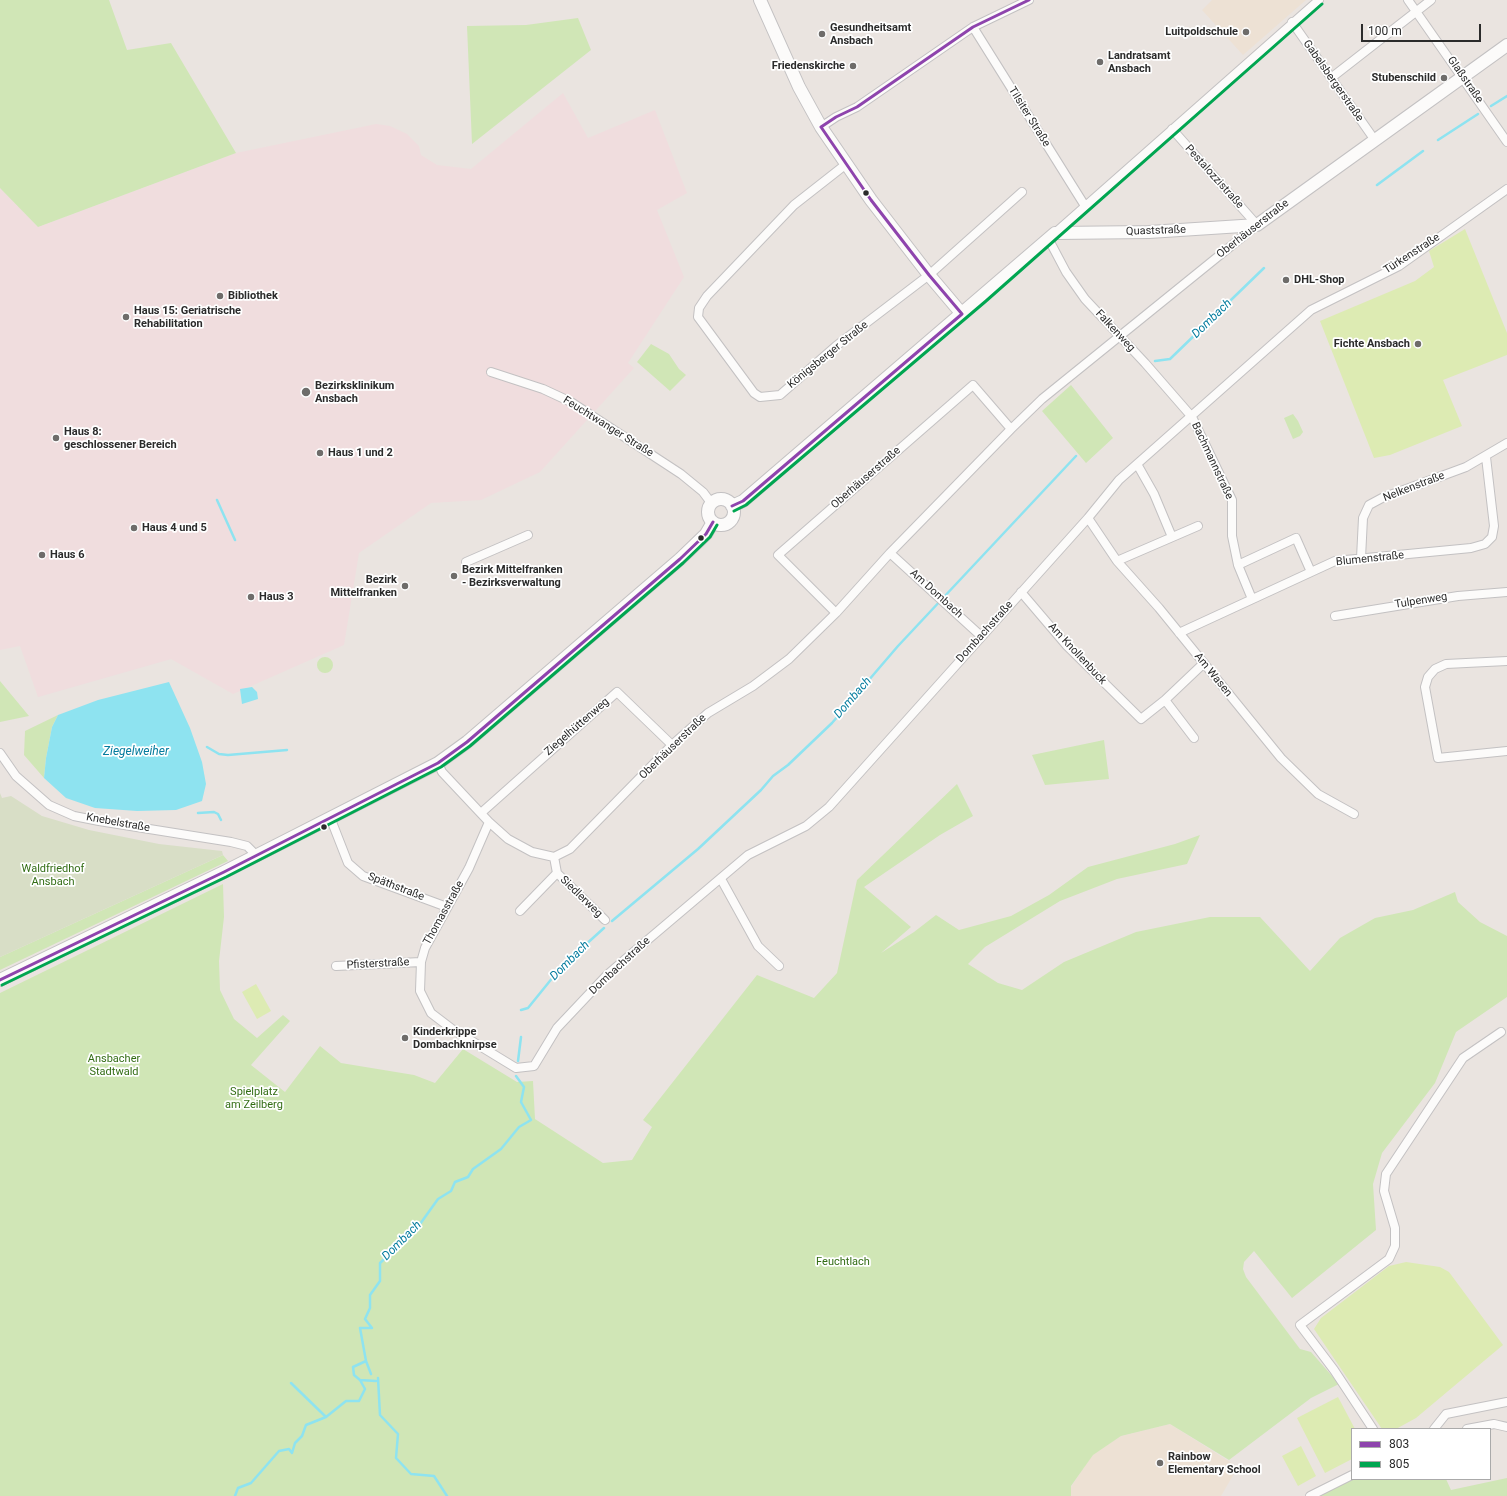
<!DOCTYPE html>
<meta charset="utf-8">
<style>
body{margin:0}
#map{position:relative;width:1507px;height:1496px;overflow:hidden;background:#eae4e0;font-family:Roboto,sans-serif}
canvas{display:block}
.legend{position:absolute;left:1351px;top:1428px;width:140px;height:52px;box-sizing:border-box;background:#fff;border:1px solid #aaa;margin:0;padding:5px 7px;list-style:none;font-size:12px;color:#2b2b2b}
.legend li{display:flex;align-items:center;gap:8px;height:20px}
.legend b{width:20px;border:1px solid #aaa}
.scale{position:absolute;left:1361px;top:24px;width:120px;height:18px;box-sizing:border-box;border:2px solid #2b2b2b;border-top:0;padding-left:5px;font-size:12px;line-height:14px;white-space:nowrap;color:#2b2b2b;-webkit-text-stroke:3px #fff;paint-order:stroke}
</style>
<div id="map">
<canvas width="1507" height="1496"></canvas>
<ul class="legend">
<li><b style="height:5px;background:#8e44ad"></b>803</li>
<li><b style="height:5px;background:#00a651"></b>805</li>
</ul>
<div class="scale">100 m</div>
</div>
<script>
const g = document.querySelector('canvas').getContext('2d');
g.lineJoin = 'round';
function fill(path, color) { g.fillStyle = color; g.fill(path, 'evenodd'); }
const shape = rows => new Path2D(rows.map(r => 'M' + r).join(''));
function strokePath(path, color, width, dash) { g.strokeStyle = color; g.lineWidth = width; g.lineCap = dash ? 'butt' : 'round'; g.setLineDash(dash || []); g.stroke(path); }
function drawText(font, color, halo, rows, align = 'center') {
  g.font = font + ' Roboto,sans-serif'; g.lineWidth = 3.5; g.setLineDash([]); g.textBaseline = 'middle'; g.strokeStyle = halo; g.fillStyle = color; for (const [text, x, y, turn = 0] of rows) {
    g.save(); g.translate(x, y); g.rotate((+turn || 0) * Math.PI / 180); g.textAlign = isNaN(turn) ? turn : align; if (halo) g.strokeText(text, 0, 0); g.fillText(text, 0, 0); g.restore();
  }
}
fill(shape([
 [1212,0,1306,0,1243,55,1202,10],
 [1170,1424,1238,1467,1221,1496,1071,1496,1071,1487,1092,1455,1121,1436]
]), '#ede1d4');
fill(shape([
 [563,93,588,138,655,110,687,193,657,210,684,277,628,363,634,368,540,472,481,500,431,503,359,553,344,645,233,694,171,659,38,697,20,646,0,650,0,188,38,227,236,153,376,124,390,126,407,134,419,146,421,155,437,165,471,169]
]), '#f0ddde');
fill(shape([
 [0,0,109,0,127,50,171,43,236,153,38,227,0,188],
 [578,18,591,50,472,144,467,26,526,25],
 [651,344,669,354,679,369,686,375,670,391,637,362],
 [1071,385,1113,438,1086,463,1042,411],
 [1293,414,1298,421,1303,432,1300,436,1293,439,1284,418],
 '317 665a8 8 0 1 1 16 0a8 8 0 1 1-16 0Z',
 [0,681,29,716,0,722],
 [58,715,52,727,46,758,44,778,24,755,25,731],
 [1104,740,1109,779,1045,785,1032,755],
 [957,784,973,816,940,835,864,887,911,927,881,953,914,932,936,915,959,930,1011,916,1049,895,1088,867,1175,844,1200,835,1187,864,1117,879,1060,901,985,947,968,964,998,983,1022,990,1064,962,1136,932,1210,917,1260,917,1310,971,1340,938,1375,918,1413,910,1455,892,1458,902,1480,922,1507,936,1507,997,1456,1032,1435,1083,1382,1153,1373,1184,1376,1230,1292,1298,1254,1251,1244,1262,1243,1269,1246,1277,1300,1349,1311,1352,1339,1384,1311,1398,1229,1460,1170,1424,1121,1436,1093,1455,1071,1486,1071,1496,0,1496,0,993,223,884,224,917,219,961,220,990,234,1019,257,1038,283,1015,290,1021,251,1065,285,1092,320,1046,341,1063,414,1075,435,1083,463,1049,517,1082,533,1081,535,1119,603,1163,632,1160,652,1127,643,1120,757,975,814,998,837,973,857,880],
 [223,855,228,861,0,970,0,957],
 [1507,1478,1507,1496,1319,1496,1353,1479,1446,1479,1451,1490]
]), '#d0e6b6');
fill(shape([
 [0,793,2,798,11,796,42,816,89,830,159,844,222,851,223,855,0,957]
]), '#d8dec6');
fill(shape([
 [1465,229,1507,333,1507,355,1443,380,1462,426,1390,455,1374,458,1320,321,1415,281,1434,267,1429,251],
 [256,984,271,1011,257,1019,242,992],
 [1406,1262,1440,1267,1449,1272,1503,1345,1416,1418,1396,1429,1382,1429,1314,1329,1321,1318,1389,1266],
 [1338,1397,1355,1429,1352,1429,1352,1459,1325,1473,1297,1418],
 [1301,1446,1316,1476,1298,1486,1282,1456]
]), '#ddebb3');
fill(shape([
 [169,682,190,728,202,762,206,784,202,801,176,810,137,811,95,808,66,798,44,778,46,758,52,727,58,715,98,700],
 [252,687,257,692,258,699,242,704,240,689]
]), '#8ee3f0');
strokePath(shape([
 [1491,106,1507,96],
 [1438,140,1478,114],
 [1377,185,1423,151],
 [1155,361,1170,359,1264,268],
 [217,500,235,540],
 [207,747,219,754,228,755,287,750],
 [198,813,214,812,218,814,221,820],
 [612,921,698,849,761,790,773,776,788,765,832,723,898,646,1076,456],
 [521,1010,528,1008,562,966,604,928],
 [518,1061,521,1037],
 [366,1361,371,1374],
 [378,1378,380,1415,398,1434,396,1458,411,1474,434,1476,447,1496],
 [360,1380,376,1381],
 [291,1383,326,1417],
 [235,1496,238,1488,251,1483,279,1451,289,1449,292,1453,295,1443,302,1436,306,1425,326,1417,346,1401,359,1401,365,1389,360,1380,354,1375,353,1367,366,1361,360,1328,372,1328,365,1319,370,1308,370,1295,380,1281,380,1263,415,1231,438,1199,451,1191,455,1182,468,1177,473,1169,501,1149,519,1127,531,1120,521,1102,524,1087,516,1076]
]), '#8ee3f0', 2.5);
const street = shape([
 [1408,0,1507,142],
 [1292,22,1374,139],
 [973,27,1085,206],
 [1331,78,1431,0],
 [821,127,836,117,857,107,973,27,1029,0],
 [845,165,794,205,707,296,699,308,698,317,754,393,760,397,780,395,836,346,929,275,1022,192],
 [1055,233,1319,0],
 [1048,238,1066,272,1085,299,1145,363,1192,417,1232,500,1232,536,1238,565,1252,599],
 [491,372,543,389,571,402,681,474,703,492,712,504],
 [1137,464,1154,494,1172,537],
 [1088,518,1117,561,1159,608,1281,758,1318,794,1354,814],
 [890,553,981,636],
 [1361,558,1363,518,1369,505,1382,498,1466,467,1507,443],
 [1117,561,1198,526],
 [466,562,528,535],
 [1238,565,1296,538,1311,572],
 [1021,592,1067,646,1141,719,1165,700,1204,663],
 [836,613,778,555,973,385,1011,429],
 [1335,616,1458,596,1507,592],
 [1179,633,1335,561,1471,548,1485,544,1492,537,1494,526,1486,457],
 [1507,661,1446,664,1435,669,1428,677,1425,687,1438,758,1507,751],
 [1165,700,1194,738],
 [0,753,16,776,49,805,74,816,99,821,231,842,247,846,256,855],
 [438,763,442,772,489,822,469,868,425,948,421,962,420,991,431,1013,452,1029,516,1068,534,1066,557,1028,607,975,637,949,748,855,806,826,829,807,1088,518,1119,480,1137,464,1311,310,1399,266,1507,189],
 [481,813,617,692,672,745],
 [330,817,348,863,363,876,447,907],
 [489,822,508,839,532,852,554,857,570,849,672,745,708,713,753,686,789,659,836,613,890,553,1011,429,1042,399,1257,225,1172,129],
 [557,873,605,920],
 [721,879,758,946,779,966],
 [520,911,557,873,554,857],
 [336,966,421,962],
 [1373,1429,1334,1370,1300,1325,1389,1259,1395,1246,1395,1228,1384,1191,1386,1174,1463,1058,1501,1032],
 [1434,1429,1446,1414,1507,1402],
 [1467,1429,1494,1424,1507,1427],
 [1310,1496,1352,1475]
]);
const secondary = shape([
 [760,0,799,87,821,127,871,200,929,275,962,314],
 '708 512a13 13 0 1 1 26 0a13 13 0 1 1-26 0Z',
 [732,506,743,501,1055,233,1149,232,1257,225,1507,45],
 [0,980,224,872,438,763,467,742,680,559,706,534,713,522]
]);
strokePath(street, '#c3c1c2', 10);
strokePath(secondary, '#c3c1c2', 14);
strokePath(street, '#fcfbfa', 8);
strokePath(secondary, '#fcfbfa', 12);
strokePath(shape([
 [732,506,743,501,962,314,929,275,871,200,821,127,836,117,857,107,973,27,1029,0],
 [0,980,224,872,438,763,467,742,680,559,706,534,713,522]
]), '#8e44ad', 3);
strokePath(shape([
 [734,511,746,505,986,301,1322,4],
 [2,985,226,877,441,767,470,746,683,563,710,537,717,525]
]), '#00a651', 3);
for (const [x, y, r, color] of [
 [1246,32,4,"#6e6c6a"],
 [822,34,4,"#6e6c6a"],
 [1100,62,4,"#6e6c6a"],
 [853,66,4,"#6e6c6a"],
 [1444,78,4,"#6e6c6a"],
 [866,193,3.5,"#2b2b2b"],
 [1286,280,4,"#6e6c6a"],
 [220,296,4,"#6e6c6a"],
 [126,317,4,"#6e6c6a"],
 [1418,344,4,"#6e6c6a"],
 [306,392,5,"#6e6c6a"],
 [56,438,4,"#6e6c6a"],
 [320,453,4,"#6e6c6a"],
 [134,528,4,"#6e6c6a"],
 [701,538,3.5,"#2b2b2b"],
 [42,555,4,"#6e6c6a"],
 [454,576,4,"#6e6c6a"],
 [405,586,4,"#6e6c6a"],
 [251,597,4,"#6e6c6a"],
 [324,827,3.5,"#2b2b2b"],
 [405,1038,4,"#6e6c6a"],
 [1160,1463,4,"#6e6c6a"]
]) { const dot = new Path2D(); dot.arc(x, y, r, 0, 2 * Math.PI); g.fillStyle = color; g.fill(dot); strokePath(dot, '#fff', 1.5); }
drawText('bold 11px', '#2b2b2b', '#fff', [
 ["Gesundheitsamt",830,28],
 ["Ansbach",830,41],
 ["Luitpoldschule",1238,32,"right"],
 ["Landratsamt",1108,56],
 ["Ansbach",1108,69],
 ["Friedenskirche",845,66,"right"],
 ["Stubenschild",1436,78,"right"],
 ["DHL-Shop",1294,280],
 ["Bibliothek",228,296],
 ["Haus 15: Geriatrische",134,311],
 ["Rehabilitation",134,324],
 ["Fichte Ansbach",1410,344,"right"],
 ["Bezirksklinikum",315,386],
 ["Ansbach",315,399],
 ["Haus 8:",64,432],
 ["geschlossener Bereich",64,445],
 ["Haus 1 und 2",328,453],
 ["Haus 4 und 5",142,528],
 ["Haus 6",50,555],
 ["Bezirk Mittelfranken",462,570],
 ["- Bezirksverwaltung",462,583],
 ["Bezirk",397,580,"right"],
 ["Mittelfranken",397,593,"right"],
 ["Haus 3",259,597],
 ["Kinderkrippe",413,1032],
 ["Dombachknirpse",413,1045],
 ["Rainbow",1168,1457],
 ["Elementary School",1168,1470]
], 'left');
drawText('11px', '#2b2b2b', '#fff', [
 ["Glaßstraße",1465,80,55],
 ["Gabelsbergerstraße",1333,81,55],
 ["Tilsiter Straße",1029,117,58],
 ["Pestalozzistraße",1214,177,48],
 ["Oberhäuserstraße",1253,229,-38],
 ["Quaststraße",1156,231,-2],
 ["Türkenstraße",1412,254,-33],
 ["Falkenweg",1115,331,47],
 ["Königsberger Straße",828,355,-39],
 ["Feuchtwanger Straße",608,427,32],
 ["Bachmannstraße",1212,461,65],
 ["Oberhäuserstraße",866,478,-41],
 ["Nelkenstraße",1414,487,-21],
 ["Blumenstraße",1370,559,-6],
 ["Am Dombach",936,594,42],
 ["Tulpenweg",1421,601,-9],
 ["Dombachstraße",985,632,-48],
 ["Am Knollenbuck",1077,654,47],
 ["Am Wasen",1213,675,51],
 ["Ziegelhüttenweg",577,727,-41],
 ["Oberhäuserstraße",673,747,-44],
 ["Knebelstraße",118,823,10],
 ["Späthstraße",396,887,21],
 ["Siedlerweg",581,897,44],
 ["Thomasstraße",444,913,-61],
 ["Pfisterstraße",378,964,-3],
 ["Dombachstraße",620,966,-43]
]);
drawText('11px', '#336d15', '#fff', [
 ["Waldfriedhof",53,869],
 ["Ansbach",53,882],
 ["Ansbacher",114,1059],
 ["Stadtwald",114,1072],
 ["Spielplatz",254,1092],
 ["am Zeilberg",254,1105],
 ["Feuchtlach",843,1262]
]);
drawText('italic 12px', '#057c9e', '#fff', [
 ["Dombach",1212,319,-44],
 ["Dombach",853,698,-49],
 ["Ziegelweiher",136,752],
 ["Dombach",570,961,-45],
 ["Dombach",402,1241,-45]
]);
</script>
